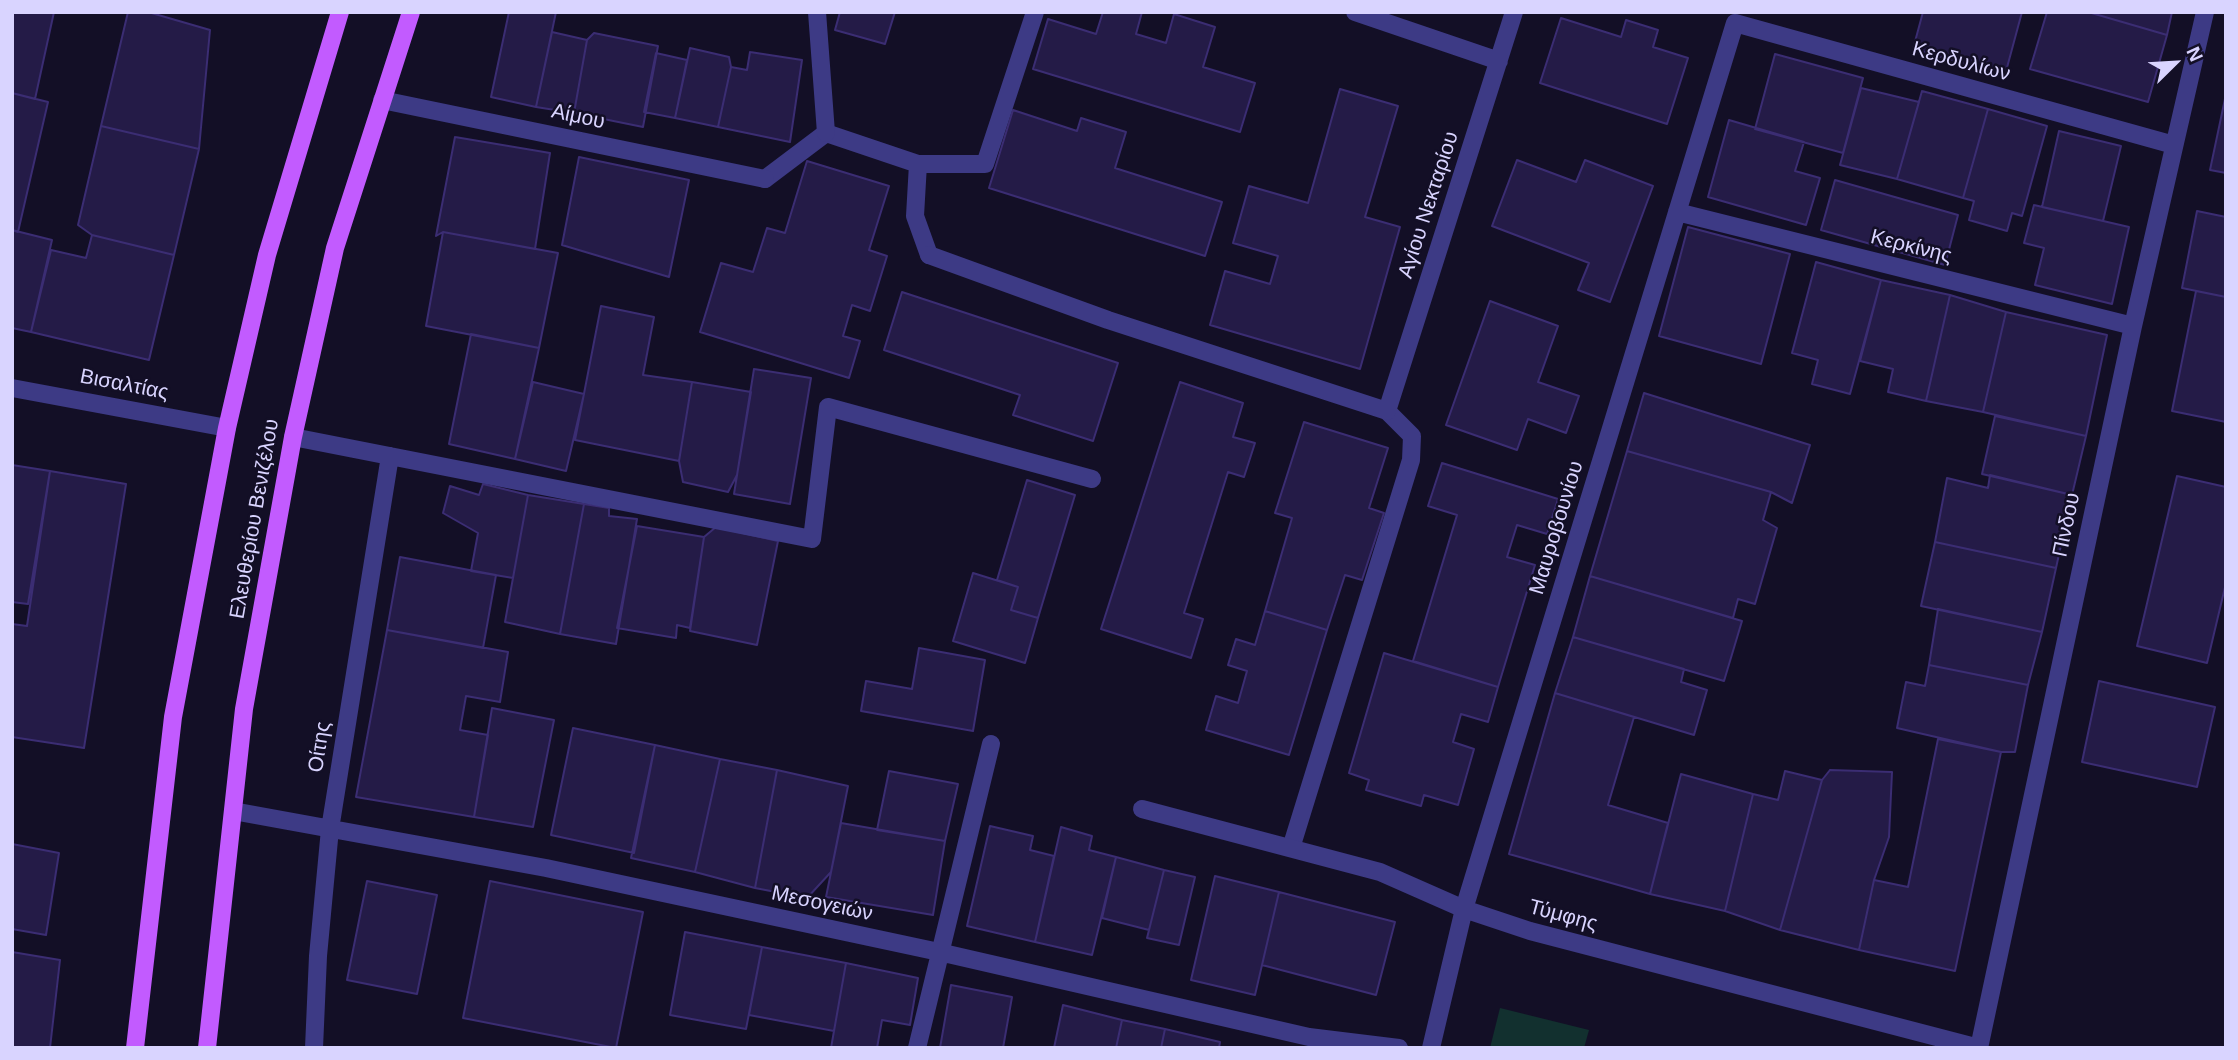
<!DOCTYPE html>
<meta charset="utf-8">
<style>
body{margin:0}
#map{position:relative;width:2238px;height:1060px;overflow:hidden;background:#130f26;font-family:Arial,sans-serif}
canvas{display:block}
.frame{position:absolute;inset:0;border:14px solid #d9d4ff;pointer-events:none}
.north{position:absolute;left:2140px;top:28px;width:70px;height:70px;-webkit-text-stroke:5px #130f26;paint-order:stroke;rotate:66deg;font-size:19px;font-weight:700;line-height:28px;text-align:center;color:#d9d4ff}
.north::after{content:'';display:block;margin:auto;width:24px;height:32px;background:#d9d4ff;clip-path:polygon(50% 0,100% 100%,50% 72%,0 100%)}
</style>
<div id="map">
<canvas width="2238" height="1060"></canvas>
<div class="frame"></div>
<div class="north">N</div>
</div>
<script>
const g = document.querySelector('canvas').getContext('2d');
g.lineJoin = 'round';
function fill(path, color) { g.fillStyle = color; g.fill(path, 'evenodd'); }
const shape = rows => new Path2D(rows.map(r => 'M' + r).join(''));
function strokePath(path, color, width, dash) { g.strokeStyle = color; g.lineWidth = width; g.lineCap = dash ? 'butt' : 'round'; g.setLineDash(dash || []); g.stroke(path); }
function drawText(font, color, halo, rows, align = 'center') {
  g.font = font + ' Arial,sans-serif'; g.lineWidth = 5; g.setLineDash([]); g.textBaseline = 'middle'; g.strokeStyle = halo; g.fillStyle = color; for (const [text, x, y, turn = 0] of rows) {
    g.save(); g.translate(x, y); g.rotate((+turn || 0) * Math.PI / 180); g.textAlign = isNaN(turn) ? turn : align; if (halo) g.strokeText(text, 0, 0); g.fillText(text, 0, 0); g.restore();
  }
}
fill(shape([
 [1500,1008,1589,1030,1584,1048,1490,1048]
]), '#12302f');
const building = shape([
 [12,12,54,12,35,99,12,93,12,12],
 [128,12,148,12,210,30,199,149,101,126,128,12],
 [509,12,556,12,536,107,491,97,509,12],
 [840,12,895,12,885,44,835,30,840,12],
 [1103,12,1142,12,1136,34,1166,43,1174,14,1215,27,1203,67,1255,83,1240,132,1033,69,1048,19,1096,34,1103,12],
 [1923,12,2022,12,2005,75,1913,49,1923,12],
 [2047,12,2088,12,2167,35,2148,102,2030,69,2047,12],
 [2088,12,2172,12,2167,35,2088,12],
 [1561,18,1621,37,1626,20,1658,30,1653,47,1688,58,1667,124,1540,83,1561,18],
 [552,32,587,40,574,113,536,107,552,32],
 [594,33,658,46,643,127,574,113,587,40,594,33],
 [690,48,729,57,731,67,718,127,675,118,690,48],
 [750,52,802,60,790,142,718,127,731,67,747,70,750,52],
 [656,53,687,60,675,118,644,112,656,53],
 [1775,54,1863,78,1843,153,1755,129,1775,54],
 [1861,88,1919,102,1897,179,1840,165,1861,88],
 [1340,89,1398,106,1365,217,1400,227,1360,369,1210,325,1225,271,1270,284,1278,256,1233,243,1249,186,1308,203,1340,89],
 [1922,91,1988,109,1963,198,1897,179,1922,91],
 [12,93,48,102,18,232,12,230,12,93],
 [2226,94,2226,173,2210,170,2226,94],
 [1988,109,2047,126,2022,216,2012,213,2007,231,1969,220,1974,201,1963,198,1988,109],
 [1013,110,1077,131,1081,118,1126,132,1115,168,1222,202,1205,256,989,188,1013,110],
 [1729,120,1804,142,1795,171,1820,178,1806,225,1708,197,1729,120],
 [101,126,199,149,174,255,92,235,78,225,101,126],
 [2059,131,2121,146,2103,221,2042,207,2059,131],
 [455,137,550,153,535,249,443,232,436,236,455,137],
 [579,157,689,180,669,277,562,245,579,157],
 [1517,160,1576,182,1585,160,1653,186,1610,302,1578,290,1589,263,1492,226,1517,160],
 [807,161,889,186,869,250,887,256,870,311,852,305,843,336,860,341,849,378,700,332,721,263,753,272,767,228,785,233,807,161],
 [1835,180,1958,215,1945,265,1821,230,1835,180],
 [2034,205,2129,227,2112,304,2035,285,2044,248,2024,243,2034,205],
 [2197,211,2226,217,2226,297,2182,288,2197,211],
 [1688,227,1790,254,1761,364,1659,336,1688,227],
 [12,230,52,240,31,332,12,328,12,230],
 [443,232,558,253,539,348,426,326,443,232],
 [92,235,174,255,149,360,31,332,51,250,86,258,92,235],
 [1816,262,1881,280,1850,394,1812,384,1818,360,1792,353,1816,262],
 [1881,280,1950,295,1926,401,1888,392,1893,369,1860,361,1881,280],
 [2196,291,2226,297,2226,422,2172,411,2196,291],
 [902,292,1118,363,1093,441,1013,415,1020,395,884,350,902,292],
 [1950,295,2006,312,1983,412,1926,401,1950,295],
 [1490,301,1558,326,1538,382,1579,396,1566,433,1528,419,1517,450,1446,425,1490,301],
 [601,306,654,317,643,375,692,382,679,461,575,440,601,306],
 [2006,312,2107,335,2086,436,1983,412,2006,312],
 [471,334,539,348,515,459,449,444,471,334],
 [754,369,811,378,790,504,734,494,754,369],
 [533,382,584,394,566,471,515,459,533,382],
 [692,382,751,392,737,475,728,492,683,482,679,461,692,382],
 [1180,382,1243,403,1233,437,1255,443,1244,477,1228,472,1184,613,1203,619,1191,658,1101,629,1180,382],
 [1644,393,1810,445,1792,503,1771,492,1627,451,1644,393],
 [1995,416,2086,436,2072,495,1982,474,1995,416],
 [1304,422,1388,448,1369,508,1384,513,1362,580,1345,575,1327,630,1265,611,1292,518,1275,513,1304,422],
 [1627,451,1771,492,1763,520,1777,528,1755,604,1738,599,1733,618,1590,576,1627,451],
 [1442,463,1558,499,1547,534,1517,525,1507,557,1535,565,1498,687,1413,661,1457,515,1428,506,1442,463],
 [12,465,50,471,28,604,12,602,12,465],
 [50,471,126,484,84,748,12,737,12,624,27,626,50,471],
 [1990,475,2072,495,2056,568,1935,542,1947,478,1988,488,1990,475],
 [2177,476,2226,487,2226,583,2207,663,2137,646,2177,476],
 [1027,480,1075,495,1038,618,1011,610,1018,587,997,580,1027,480],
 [483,484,528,495,513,578,471,571,478,533,443,513,450,486,479,495,483,484],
 [528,495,584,504,560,634,505,622,528,495],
 [584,504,609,508,609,516,637,519,616,644,560,634,584,504],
 [637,526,704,537,690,628,677,625,676,638,617,628,637,526],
 [716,527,778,541,757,645,690,631,704,537,716,527],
 [1935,542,2056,568,2042,632,1921,606,1935,542],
 [400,557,496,575,483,648,387,630,400,557],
 [973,573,1018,587,1011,610,1038,618,1025,663,953,641,973,573],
 [1590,576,1742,621,1724,681,1573,637,1590,576],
 [1938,609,2042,632,2028,685,1929,665,1938,609],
 [1265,611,1327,630,1289,755,1206,730,1216,696,1238,703,1247,671,1228,665,1236,639,1255,645,1265,611],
 [387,630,508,652,500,702,466,696,460,730,488,735,474,817,356,797,387,630],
 [1573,637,1684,669,1681,682,1707,690,1694,735,1555,693,1573,637],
 [919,648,985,660,973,731,861,711,866,681,912,689,919,648],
 [1384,653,1498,687,1488,722,1461,714,1453,742,1474,749,1458,805,1424,795,1421,806,1366,790,1369,780,1349,773,1384,653],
 [1929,665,2028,685,2015,752,2001,752,1897,728,1906,682,1925,686,1929,665],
 [2099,681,2215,707,2197,787,2082,762,2099,681],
 [1555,693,1634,717,1608,805,1668,823,1650,894,1509,854,1555,693],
 [492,708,554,720,533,827,474,817,492,708],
 [573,728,655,745,634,853,551,835,573,728],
 [1938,739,2001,752,1955,971,1859,950,1874,880,1908,887,1938,739],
 [655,745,720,759,695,872,631,858,655,745],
 [720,759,777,770,755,888,695,872,720,759],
 [777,770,848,786,831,872,807,898,755,888,777,770],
 [1830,770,1892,772,1889,837,1874,880,1859,950,1780,930,1822,780,1830,770],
 [889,771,958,784,945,841,877,830,889,771],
 [1785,771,1822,780,1780,930,1725,911,1753,794,1778,800,1785,771],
 [1681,774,1753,794,1725,911,1650,894,1681,774],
 [841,823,945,841,933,915,826,897,841,823],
 [990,826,1033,836,1030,850,1054,856,1035,942,967,926,990,826],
 [1061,827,1092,836,1089,850,1116,857,1092,955,1035,942,1061,827],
 [12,844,59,853,46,935,12,929,12,844],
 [1116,857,1164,870,1149,930,1102,918,1116,857],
 [1164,870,1195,877,1179,945,1147,938,1164,870],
 [1215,876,1279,892,1255,995,1191,980,1215,876],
 [367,881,437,895,417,994,347,980,367,881],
 [490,881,643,912,616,1048,463,1018,490,881],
 [1279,892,1395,922,1376,995,1262,965,1279,892],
 [685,932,762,947,746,1029,670,1015,685,932],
 [762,947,846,963,834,1031,749,1015,762,947],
 [12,952,60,960,50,1048,12,1048,12,952],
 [846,963,918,978,910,1025,882,1020,877,1048,831,1048,846,963],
 [951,985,1012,997,1003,1048,940,1048,951,985],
 [1063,1005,1122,1020,1116,1048,1054,1048,1063,1005],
 [1122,1020,1165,1029,1161,1048,1116,1048,1122,1020],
 [1165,1029,1220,1042,1219,1048,1161,1048,1165,1029]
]);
fill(building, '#241b47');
strokePath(building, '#3b2d73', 2);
strokePath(shape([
 [918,164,915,216,929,255],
 [765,179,826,133,918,164,985,164,1035,12],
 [1291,848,1411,460,1412,436,1387,411]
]), '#3d3a85', 18);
strokePath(shape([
 [817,12,826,133],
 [1355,12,1499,61],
 [382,100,765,179],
 [1677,212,2133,326],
 [929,255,1108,320,1387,411,1514,12],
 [12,388,227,428],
 [293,437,812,539,828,407,1092,479],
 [1142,809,1380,872,1464,909,1530,931,1979,1048,2133,326,2205,12],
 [233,811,546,868,939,952,1309,1037,1399,1048],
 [314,1048,318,956,330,829,390,456],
 [917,1048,991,744],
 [1431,1048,1464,909,1735,23,2174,145]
]), '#3d3a85', 18);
strokePath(shape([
 [135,1048,173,717,227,428,267,255,340,12],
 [207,1048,244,709,293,437,335,248,411,12]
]), '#c25bff', 18);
drawText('21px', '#d9d4ff', '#130f26', [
 ["Κερδυλίων",1961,62,15],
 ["Αίμου",578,117,12],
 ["Αγίου Νεκταρίου",1429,205,-72],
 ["Κερκίνης",1911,247,14],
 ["Βισαλτίας",124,385,11],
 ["Ελευθερίου Βενιζέλου",255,519,-80],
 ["Πίνδου",2067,525,-78],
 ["Μαυροβουνίου",1557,528,-73],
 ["Οίτης",320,747,-81],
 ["Μεσογειών",822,904,12],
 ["Τύμφης",1563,916,15]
]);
</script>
